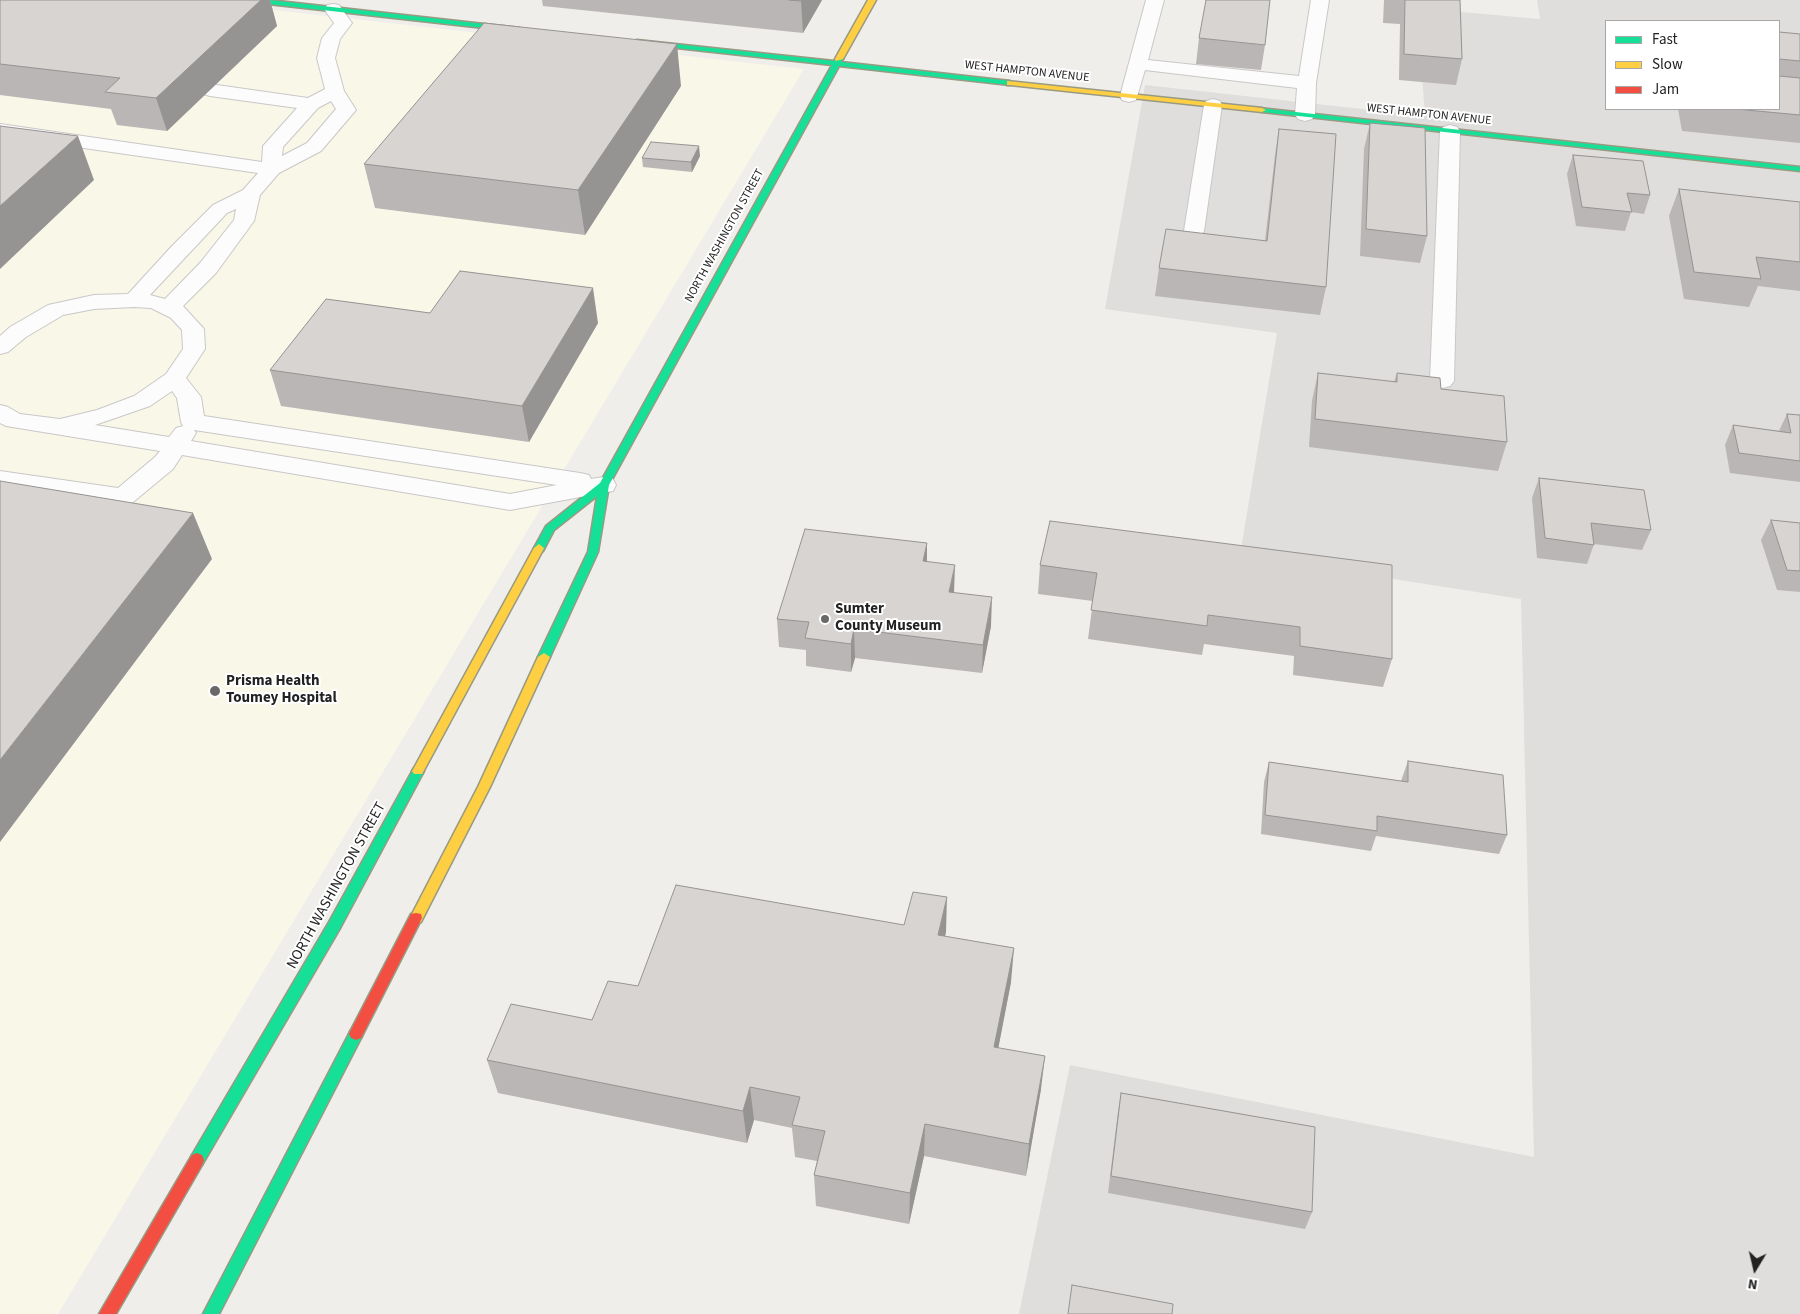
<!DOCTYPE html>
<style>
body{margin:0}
#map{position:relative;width:1800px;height:1314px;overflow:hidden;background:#f0eeeb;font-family:"Source Sans 3",sans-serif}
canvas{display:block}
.legend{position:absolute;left:1605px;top:20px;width:175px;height:90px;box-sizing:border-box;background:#fff;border:1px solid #a7a7a7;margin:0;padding:6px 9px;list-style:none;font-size:15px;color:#222}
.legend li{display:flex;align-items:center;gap:10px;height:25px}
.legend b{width:25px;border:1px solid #a7a7a7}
.north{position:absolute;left:1730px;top:1244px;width:50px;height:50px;-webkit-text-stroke:4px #fff;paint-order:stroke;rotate:189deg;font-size:14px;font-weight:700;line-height:20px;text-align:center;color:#222}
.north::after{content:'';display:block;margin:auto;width:18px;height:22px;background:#222;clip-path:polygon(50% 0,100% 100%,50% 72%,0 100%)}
</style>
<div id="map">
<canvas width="1800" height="1314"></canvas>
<ul class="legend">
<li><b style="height:6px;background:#16e098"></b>Fast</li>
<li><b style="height:6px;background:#ffcf43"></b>Slow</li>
<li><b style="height:6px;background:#f24e42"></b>Jam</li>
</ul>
<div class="north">N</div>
</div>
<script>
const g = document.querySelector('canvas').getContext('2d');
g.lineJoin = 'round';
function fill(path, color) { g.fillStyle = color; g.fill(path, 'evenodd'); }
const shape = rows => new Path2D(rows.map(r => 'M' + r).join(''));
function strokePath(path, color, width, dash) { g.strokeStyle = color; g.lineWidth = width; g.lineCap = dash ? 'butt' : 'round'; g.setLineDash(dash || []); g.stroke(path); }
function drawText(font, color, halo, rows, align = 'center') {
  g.font = font + ' "Source Sans 3",sans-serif'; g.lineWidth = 4; g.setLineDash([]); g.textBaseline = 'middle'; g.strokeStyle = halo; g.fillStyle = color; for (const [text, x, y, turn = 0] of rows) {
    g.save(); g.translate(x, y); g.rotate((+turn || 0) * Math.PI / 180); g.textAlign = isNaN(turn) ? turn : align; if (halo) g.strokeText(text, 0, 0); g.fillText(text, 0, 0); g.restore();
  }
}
fill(shape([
 [1537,0,1800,0,1800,1314,1019,1314,1070,1065,1534,1157,1521,599,1240,555,1277,333,1105,309,1145,85,1425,116,1417,8,1540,19],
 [1606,21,1779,21,1779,109,1606,109]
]), '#dfdedc');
fill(shape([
 [0,0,183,0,804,69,58,1314,0,1314]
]), '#f8f7e8');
const lane = shape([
 [1146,0,1164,0,1148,60,1299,76,1311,0,1329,0,1316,83,1315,115,1312,119,1305,121,1298,119,1295,115,1297,88,1145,70,1136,100,1129,102,1122,100,1120,96,1146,0],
 [333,4,339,5,352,23,340,39,335,58,344,91,356,110,321,151,279,173,260,195,254,221,251,225,216,273,183,306,204,329,205,349,186,378,201,397,204,416,580,473,589,475,591,479,604,477,613,479,616,485,613,491,510,510,182,455,173,469,132,503,123,505,0,487,0,471,118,488,155,457,160,451,6,426,0,423,0,405,8,407,20,414,60,419,97,410,134,396,166,374,183,349,182,330,171,318,151,308,134,307,94,309,63,315,26,337,8,352,0,354,0,336,10,327,48,305,94,295,128,294,172,246,213,205,243,190,258,173,0,136,0,124,262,162,263,146,297,108,210,96,203,94,201,90,203,86,210,84,308,98,325,89,317,58,322,38,334,23,324,9,327,5,333,4],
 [331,101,336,109,307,143,282,156,283,147,318,108,331,101],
 [236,209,234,220,200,263,165,299,150,295,227,213,236,209],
 [172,391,177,398,181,422,183,426,176,428,169,437,95,425,150,406,172,391],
 [194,430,557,485,510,494,191,441,196,433,194,430],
 [1213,99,1220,101,1222,105,1204,231,1201,235,1194,237,1187,235,1184,231,1204,105,1206,101,1213,99],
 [1450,125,1457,127,1460,131,1454,381,1450,386,1442,388,1434,386,1430,381,1440,131,1443,127,1450,125]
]);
const fast = shape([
 [246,0,269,0,520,28,524,30,520,32,250,2,246,0],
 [637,40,834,61,839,57,843,59,841,62,1010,81,1014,83,1010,85,839,66,609,485,598,552,550,657,544,661,538,657,588,552,597,496,554,530,543,551,539,552,534,548,546,526,600,483,832,65,640,44,637,44,637,40],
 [1259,108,1800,167,1800,171,1262,112,1258,110,1259,108],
 [418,766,422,768,424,771,339,930,202,1165,197,1167,192,1165,190,1160,192,1155,329,922,414,768,418,766],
 [356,1028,361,1030,363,1034,361,1038,219,1314,203,1314,351,1030,356,1028]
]);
const slow = shape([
 [868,0,876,0,843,59,836,61,835,59,868,0],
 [1007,81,1262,108,1266,110,1262,112,1010,85,1007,85,1007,81],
 [539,544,544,548,422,774,414,774,412,771,414,768,534,548,539,544],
 [544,653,550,657,490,787,421,922,416,923,411,922,410,918,478,787,538,657,544,653]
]);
const jam = shape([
 [416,913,421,914,422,918,361,1038,356,1040,351,1038,349,1034,351,1030,411,914,416,913],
 [197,1153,202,1155,204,1160,202,1165,116,1314,99,1314,192,1155,197,1153]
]);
strokePath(lane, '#c9c8c7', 2);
strokePath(fast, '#999a82', 3);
strokePath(slow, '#999a82', 3);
strokePath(jam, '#999a82', 3);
fill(lane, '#fdfcfc');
fill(fast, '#16e098');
fill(slow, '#ffcf43');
fill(jam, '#f24e42');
fill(shape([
 [0,0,270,0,277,26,167,131,117,125,111,109,0,95],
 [542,0,822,0,803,33,543,6],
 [1384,0,1460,0,1462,59,1456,85,1399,80,1400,24,1383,23],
 [1779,32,1800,34,1800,143,1682,131,1678,109,1779,109],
 [1199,38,1265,45,1261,70,1196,64],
 [681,86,585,235,375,208,364,164],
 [1370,123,1427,236,1420,263,1360,256,1364,149],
 [1279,129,1326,287,1320,315,1155,296,1159,268,1265,241,1275,155],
 [1573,155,1650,195,1644,214,1631,212,1625,231,1576,226,1567,174],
 [700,156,692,172,643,167,642,158],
 [1679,189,1800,202,1800,291,1758,286,1749,307,1684,299,1669,216],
 [430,313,598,323,529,442,281,406,270,370],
 [1318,373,1394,382,1397,373,1441,389,1507,442,1498,471,1309,447,1312,401],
 [1787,414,1800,415,1800,482,1730,473,1725,445,1733,425,1779,431],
 [1539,478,1651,530,1642,550,1594,544,1587,564,1537,558,1532,498],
 [1771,520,1800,523,1800,592,1777,590,1761,540],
 [1050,521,1392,659,1383,687,1293,675,1294,656,1204,644,1202,655,1088,639,1093,601,1038,594,1040,565],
 [927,561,954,593,991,626,982,673,855,658,851,672,806,666,806,650,779,647,777,619],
 [1408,761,1507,835,1499,854,1376,836,1371,851,1261,834,1264,782,1269,762,1401,781],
 [904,925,946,932,945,936,1011,982,998,1048,1041,1089,1026,1176,924,1156,909,1224,816,1206,814,1175,817,1161,795,1157,792,1128,754,1120,747,1143,498,1093,487,1060,592,1020,638,986],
 [1121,1093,1312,1212,1305,1229,1108,1193,1118,1111]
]), '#b9b6b5');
fill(shape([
 [261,0,270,0,277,26,167,131,156,98],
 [802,0,822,0,803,33,801,1],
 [677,44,681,86,585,235,578,190],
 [78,136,94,180,0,269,0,206],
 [699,146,700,156,692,172,691,162],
 [593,288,598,323,529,442,522,406],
 [193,513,212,559,0,842,0,760],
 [927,543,927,572,923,561],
 [955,565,954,593,949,592],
 [992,597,991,626,982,673,983,645],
 [854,629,855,658,851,672,851,644],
 [947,897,946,932,937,969,938,935],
 [1014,948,1011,982,992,1081,994,1047],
 [1045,1056,1041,1089,1026,1176,1029,1144],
 [750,1087,754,1120,747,1143,743,1111],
 [925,1124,924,1156,909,1224,910,1193]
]), '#969493');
const building = shape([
 [0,0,261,0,156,98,105,92,120,78,0,64,0,0],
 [789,0,802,0,801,1,789,0],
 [1206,0,1270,0,1265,45,1199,38,1206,0],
 [1405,0,1460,0,1462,59,1404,54,1405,0],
 [484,23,677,44,578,190,364,164,484,23],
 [1779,32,1800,34,1800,61,1779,59,1779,32],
 [1779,76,1800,78,1800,115,1736,109,1779,109,1779,76],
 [1370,123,1425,128,1427,236,1366,229,1370,123],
 [0,126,78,136,0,206,0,126],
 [1279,129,1336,134,1326,287,1159,268,1166,229,1267,241,1279,129],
 [651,142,699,146,691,162,642,158,651,142],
 [1573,155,1643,161,1650,195,1627,193,1632,212,1582,207,1573,155],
 [1679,189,1800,202,1800,262,1756,257,1761,279,1694,272,1679,189],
 [460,271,593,288,522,406,270,370,326,299,430,313,460,271],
 [1318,373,1397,382,1397,373,1440,378,1441,389,1504,396,1507,442,1315,419,1318,373],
 [1787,414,1800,415,1800,461,1739,453,1733,425,1791,433,1787,414],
 [1539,478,1644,490,1651,530,1591,523,1594,545,1545,538,1539,478],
 [0,481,193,513,0,760,0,481],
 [1771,520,1800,523,1800,571,1787,570,1771,520],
 [1050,521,1392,565,1392,659,1300,646,1300,627,1208,615,1207,626,1091,610,1097,573,1040,565,1050,521],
 [805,529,927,543,923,561,955,565,949,592,992,597,983,645,854,629,851,644,805,638,809,622,777,619,805,529],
 [1408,761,1503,775,1507,835,1377,816,1377,831,1265,815,1269,762,1408,782,1408,761],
 [676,885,904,925,913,892,947,897,938,935,1014,948,994,1047,1045,1056,1029,1144,925,1124,910,1193,814,1175,825,1131,792,1125,800,1097,750,1087,743,1111,487,1060,511,1004,592,1020,608,981,638,986,676,885],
 [1121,1093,1315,1127,1312,1212,1111,1176,1121,1093],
 [1072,1285,1173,1304,1172,1314,1068,1314,1072,1285]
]);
fill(building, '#d7d4d2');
strokePath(building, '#969493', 1);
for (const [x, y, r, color] of [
 [825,619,5,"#6a6968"],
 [215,691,6,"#6a6968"]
]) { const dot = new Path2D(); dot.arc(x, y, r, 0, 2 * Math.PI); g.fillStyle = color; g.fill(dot); strokePath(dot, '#fff', 2); }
drawText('12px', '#222', '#fff', [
 ["WEST HAMPTON AVENUE",1027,72,6],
 ["WEST HAMPTON AVENUE",1429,115,6],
 ["NORTH WASHINGTON STREET",725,236,-61]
]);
drawText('bold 15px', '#222', '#fff', [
 ["Sumter",835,610],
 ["County Museum",835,627],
 ["Prisma Health",226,682],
 ["Toumey Hospital",226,699]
], 'left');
drawText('15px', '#222', '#fff', [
 ["NORTH WASHINGTON STREET",337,886,-61]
]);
</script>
